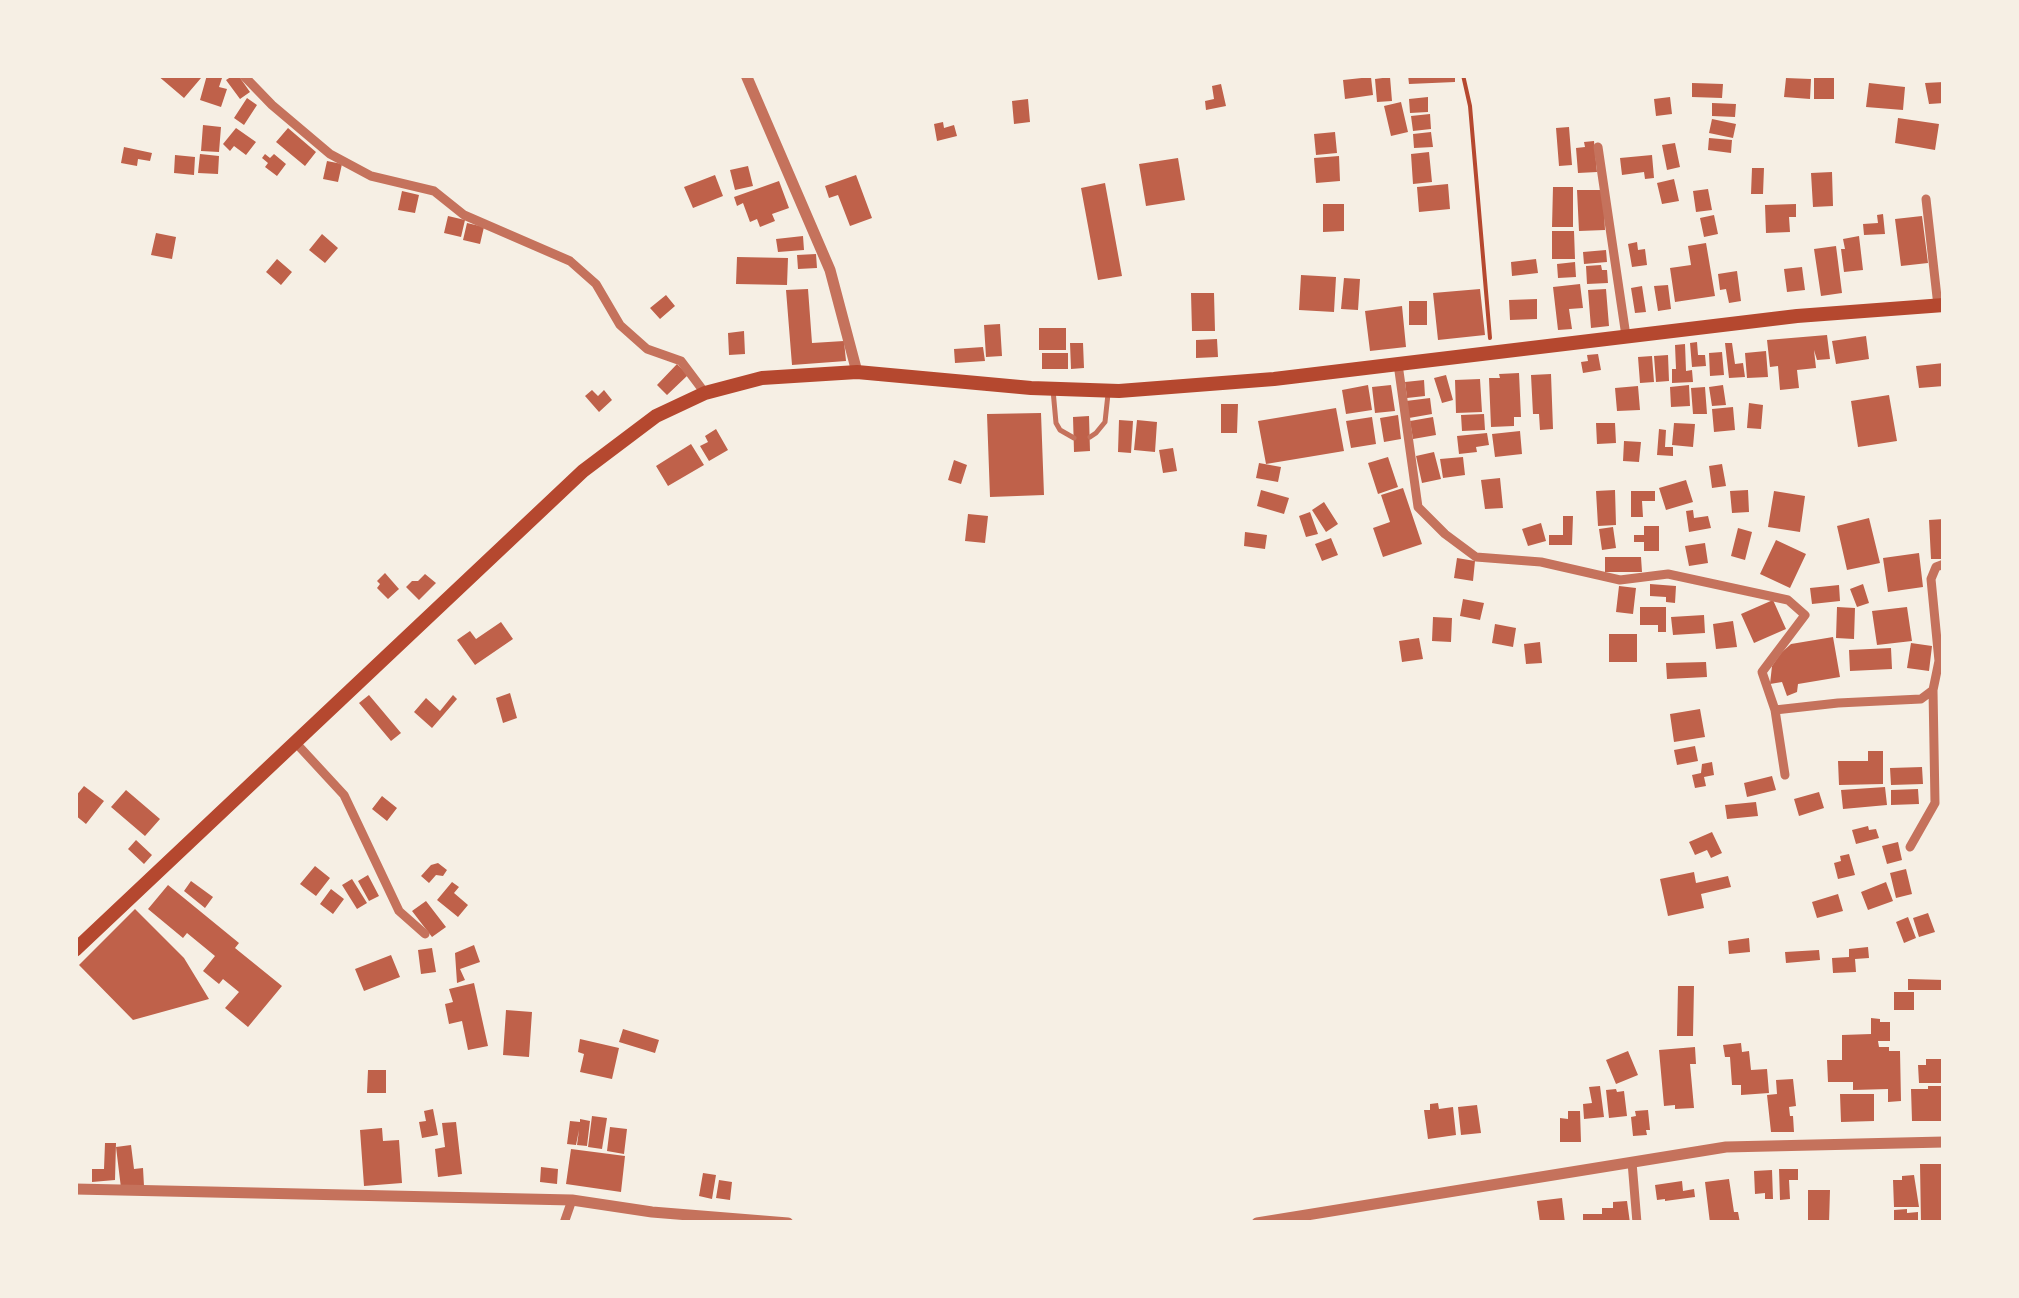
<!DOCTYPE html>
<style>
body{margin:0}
#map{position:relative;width:2019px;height:1298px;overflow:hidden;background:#f6efe4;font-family:"Noto Sans",sans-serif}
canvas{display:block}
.frame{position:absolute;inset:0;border:78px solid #f6efe4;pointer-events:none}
</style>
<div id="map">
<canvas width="2019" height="1298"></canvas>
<div class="frame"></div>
</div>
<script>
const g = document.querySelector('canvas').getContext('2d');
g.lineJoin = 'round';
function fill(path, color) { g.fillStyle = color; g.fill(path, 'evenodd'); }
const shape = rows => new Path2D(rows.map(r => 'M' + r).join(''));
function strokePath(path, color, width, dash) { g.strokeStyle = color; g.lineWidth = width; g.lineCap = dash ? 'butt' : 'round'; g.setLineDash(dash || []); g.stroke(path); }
fill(shape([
 [157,75,197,75,201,78,184,98],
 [207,75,223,75,219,87,227,89,221,107,200,100],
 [234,75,238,75,250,92,240,99,226,80],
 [1408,75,1455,75,1455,82,1409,84],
 [1814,75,1834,75,1834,99,1814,99],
 [1371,77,1373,95,1345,99,1343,80],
 [1390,77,1392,101,1377,102,1375,79],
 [1786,78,1811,79,1810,99,1784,97],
 [1944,82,1944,103,1929,104,1925,83],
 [1692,83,1723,84,1722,98,1692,97],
 [1869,83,1905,87,1903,110,1866,107],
 [1221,84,1226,106,1206,110,1205,101,1214,99,1212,86],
 [1428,97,1428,112,1410,113,1409,99],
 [1670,97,1672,114,1656,116,1654,99],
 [247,98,257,105,244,125,234,118],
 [1028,99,1030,122,1014,124,1012,101],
 [1401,102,1408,132,1391,136,1384,106],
 [1712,103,1736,104,1735,117,1712,116],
 [1430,114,1431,129,1413,131,1411,116],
 [1898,118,1939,124,1935,150,1895,143],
 [1712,119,1736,124,1733,138,1709,133],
 [943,122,944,128,954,125,957,136,937,141,934,124],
 [203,125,221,127,219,152,201,151],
 [1569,127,1572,165,1559,166,1556,128],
 [236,128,256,142,246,155,234,146,230,151,223,144],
 [288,128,316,152,305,166,276,142],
 [1335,132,1337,153,1316,155,1314,134],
 [1431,132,1433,147,1414,148,1413,134],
 [1709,138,1732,140,1731,153,1708,150],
 [1594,141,1597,172,1578,173,1576,148,1585,147,1584,142],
 [1675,143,1680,167,1667,170,1662,145],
 [124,147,152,153,150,161,138,159,137,166,121,163],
 [1429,152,1432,182,1413,184,1411,154],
 [200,154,219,156,218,174,198,173],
 [265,154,270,158,274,154,286,164,277,176,265,167,268,163,262,158],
 [175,155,195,157,194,175,174,173],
 [1652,155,1654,178,1645,179,1644,172,1622,175,1620,158],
 [1339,156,1340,181,1316,183,1314,158],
 [1178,158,1185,200,1146,206,1139,164],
 [327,161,342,164,338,182,323,179],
 [748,166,753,186,735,190,730,170],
 [1752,168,1764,168,1763,194,1751,194],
 [1832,172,1833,206,1813,207,1811,173],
 [715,175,723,196,693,208,684,187],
 [856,175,872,218,850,226,838,195,829,198,825,186],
 [1674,179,1679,201,1662,204,1657,183],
 [779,181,789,208,772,214,775,221,760,227,757,219,750,222,743,203,737,206,734,197],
 [1105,183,1122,276,1098,280,1081,188],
 [1448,184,1450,209,1419,212,1417,187],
 [1553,187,1573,187,1573,227,1552,227],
 [1708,189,1712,210,1696,212,1693,191],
 [1577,190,1603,190,1605,230,1579,231],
 [402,191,419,195,415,213,398,210],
 [1323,204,1344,204,1344,231,1323,232],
 [1796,204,1796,217,1789,217,1790,232,1766,233,1765,205],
 [1883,214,1885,234,1864,235,1863,224,1878,223,1877,215],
 [1714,215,1718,234,1704,237,1700,218],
 [448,216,465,220,461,237,444,233],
 [1922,216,1928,263,1901,266,1895,219],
 [467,223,484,227,480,244,463,240],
 [1552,231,1574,231,1575,259,1552,259],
 [156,233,176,237,172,259,151,255],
 [322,234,338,248,325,263,309,250],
 [803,236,804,250,778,252,776,239],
 [1859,236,1863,270,1844,272,1841,249,1845,249,1843,239],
 [1637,242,1638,250,1645,249,1647,265,1632,267,1628,244],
 [1706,243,1715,296,1675,302,1670,268,1691,265,1688,246],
 [1836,246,1842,293,1821,296,1814,249],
 [1606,250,1607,262,1584,264,1583,252],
 [816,254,817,268,798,269,797,255],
 [737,257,788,258,787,285,736,284],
 [277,259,292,272,281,285,266,272],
 [1536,259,1538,273,1512,276,1511,262],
 [1575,262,1576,277,1558,278,1557,264],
 [1601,265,1602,270,1607,270,1608,283,1587,284,1586,266],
 [1802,267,1805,290,1787,292,1784,269],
 [1737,271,1741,301,1729,303,1726,289,1720,290,1718,274],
 [1301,275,1336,277,1334,312,1299,310],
 [1344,278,1360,279,1358,310,1341,309],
 [1580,284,1583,308,1569,309,1572,329,1558,330,1553,287],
 [1668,285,1671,309,1658,311,1654,286],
 [1642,286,1646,312,1635,313,1631,288],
 [808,289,812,343,844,341,846,361,792,365,786,290],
 [1480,289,1485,335,1438,340,1433,293],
 [1606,289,1609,326,1591,328,1588,290],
 [1191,293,1214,293,1215,331,1192,331],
 [666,295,675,306,660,319,650,308],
 [1537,299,1537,319,1510,320,1509,300],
 [1409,301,1427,301,1427,325,1409,325],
 [1402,306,1406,347,1370,351,1365,311],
 [1000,324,1002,356,986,357,984,325],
 [1039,328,1066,328,1066,350,1039,350],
 [744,331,745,354,729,355,728,333],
 [1827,335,1830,359,1817,360,1814,350,1816,368,1797,370,1799,388,1780,390,1778,366,1770,367,1767,340],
 [1866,336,1869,359,1836,364,1832,341],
 [1217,339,1218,357,1196,358,1196,340],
 [1697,342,1698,355,1705,355,1706,366,1692,367,1690,343],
 [1070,343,1083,343,1084,368,1071,369],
 [1725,343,1732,343,1735,364,1743,363,1745,377,1729,378],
 [1685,344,1686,371,1692,370,1693,382,1672,383,1672,369,1676,369,1675,345],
 [983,347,985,361,955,363,954,349],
 [1766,351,1768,377,1747,378,1745,353],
 [1722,352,1724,375,1710,376,1709,353],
 [1042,353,1068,353,1068,369,1042,369],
 [1598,354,1601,370,1583,373,1581,362,1588,361,1587,355],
 [1668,355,1669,381,1656,382,1654,356],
 [1652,356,1654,382,1640,383,1638,357],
 [1944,363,1944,386,1919,388,1916,366],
 [677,364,688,375,667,395,657,385],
 [1519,373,1521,417,1514,417,1514,426,1491,427,1489,378,1500,378,1499,374],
 [1551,374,1553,429,1540,430,1539,414,1533,414,1531,375],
 [1446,375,1453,400,1442,403,1434,378],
 [1480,379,1482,412,1456,413,1455,380],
 [1424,380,1425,396,1407,398,1405,382],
 [1368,385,1372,410,1346,414,1342,390],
 [1391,385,1395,411,1375,413,1372,387],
 [1689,385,1690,406,1671,407,1670,387],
 [1723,385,1726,405,1712,406,1709,387],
 [1638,386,1640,410,1617,411,1615,388],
 [1705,387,1707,414,1693,414,1691,388],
 [592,390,598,396,604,390,612,400,599,412,585,396],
 [1889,395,1897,441,1858,447,1851,401],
 [1430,398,1432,414,1409,418,1406,401],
 [1749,403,1763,405,1761,429,1747,428],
 [1221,404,1238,404,1237,433,1221,433],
 [1733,407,1735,430,1714,432,1712,409],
 [1336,408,1344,451,1266,464,1258,421],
 [1041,413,1044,495,990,497,987,414],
 [1484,414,1485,430,1462,431,1461,415],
 [1398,415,1401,439,1384,442,1380,418],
 [1089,416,1090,451,1074,452,1073,417],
 [1372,417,1376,444,1351,448,1346,421],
 [1433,417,1436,435,1413,439,1410,421],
 [1119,420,1133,421,1131,453,1118,452],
 [1137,420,1157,422,1155,452,1134,450],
 [1596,423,1615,423,1616,443,1597,444],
 [1674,423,1695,424,1693,447,1672,445],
 [716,429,728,450,709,461,700,446,708,442,705,436],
 [1659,429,1666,430,1665,447,1673,447,1673,456,1657,455],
 [1520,431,1522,454,1495,457,1492,434],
 [1487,433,1489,445,1476,447,1477,452,1459,454,1457,436],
 [1624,441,1641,442,1639,462,1623,461],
 [691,444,704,465,668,486,656,466],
 [1173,448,1177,471,1163,473,1159,450],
 [1434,452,1441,479,1422,483,1416,456],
 [1388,457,1398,487,1378,494,1368,463],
 [1463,457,1465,475,1443,478,1440,459],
 [954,460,967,465,961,484,948,480],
 [1259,463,1281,467,1278,482,1256,478],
 [1722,464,1726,486,1712,488,1709,466],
 [1500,478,1503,508,1485,509,1481,480],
 [1686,480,1693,502,1666,510,1659,488],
 [1403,488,1422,544,1383,557,1373,528,1390,522,1381,495],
 [1261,490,1289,498,1284,514,1257,506],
 [1615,490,1616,525,1598,526,1596,491],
 [1748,490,1749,512,1732,513,1730,491],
 [1631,491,1655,491,1655,501,1642,501,1643,517,1631,517],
 [1774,491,1805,496,1800,532,1768,527],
 [1324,502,1338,524,1326,532,1312,510],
 [1693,510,1694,518,1708,516,1711,528,1689,532,1686,511],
 [1310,512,1318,534,1306,537,1299,516],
 [968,514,988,516,985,543,965,541],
 [1563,516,1573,516,1572,545,1549,545,1549,535,1563,535],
 [1869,518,1880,563,1847,570,1837,526],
 [1944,519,1944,559,1931,559,1929,520],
 [1541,523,1546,541,1528,546,1522,529],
 [1644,526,1659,526,1659,551,1644,551,1644,542,1634,542,1634,535,1644,535],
 [1613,527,1616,548,1602,550,1599,529],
 [1738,528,1752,532,1745,560,1731,556],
 [1245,532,1267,535,1265,549,1244,546],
 [1331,538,1338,555,1322,561,1315,544],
 [1776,540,1806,554,1790,588,1760,574],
 [1705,543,1708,563,1689,566,1685,546],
 [1919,553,1923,587,1888,592,1883,558],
 [1605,557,1641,557,1642,572,1605,572],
 [1457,558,1475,561,1473,581,1454,578],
 [385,573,399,589,388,599,377,588,380,584,377,581],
 [425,574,436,583,419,600,406,587,412,581,418,581],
 [1650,584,1676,586,1675,603,1666,602,1666,597,1650,596],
 [1863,584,1869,603,1857,607,1850,589],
 [1839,585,1840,601,1812,604,1810,588],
 [1619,586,1636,588,1633,614,1616,612],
 [1463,599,1484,603,1480,620,1460,616],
 [1773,600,1786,629,1754,643,1741,614],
 [1640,607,1666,607,1666,632,1658,632,1658,625,1640,625],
 [1837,607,1855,608,1854,639,1836,638],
 [1907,607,1912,641,1877,645,1872,611],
 [1704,615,1705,633,1673,635,1671,617],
 [1433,617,1452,618,1451,642,1432,641],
 [1733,621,1737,647,1716,649,1713,624],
 [501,622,513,639,475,665,457,640,470,631,476,639],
 [1495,624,1516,628,1513,647,1492,643],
 [1609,634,1637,634,1637,662,1609,662],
 [1833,637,1840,677,1798,684,1797,692,1787,696,1782,682,1770,684,1772,666,1781,653,1791,644],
 [1419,638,1423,659,1402,662,1399,641],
 [1540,642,1542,663,1526,664,1524,644],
 [1911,643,1932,646,1929,671,1907,668],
 [1891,648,1892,669,1850,671,1849,650],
 [1706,662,1707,677,1667,679,1666,663],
 [510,693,517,718,503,723,496,698],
 [369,695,401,733,391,741,359,703],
 [453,695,457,699,432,728,414,712,426,698,440,711],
 [1700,709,1705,737,1674,742,1670,714],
 [1695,746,1698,761,1677,765,1674,750],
 [1868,751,1883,751,1883,784,1839,785,1838,761,1868,761],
 [1712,762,1714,775,1704,777,1706,786,1695,788,1692,775,1701,773,1702,764],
 [1922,767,1923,784,1891,785,1890,768],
 [1772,776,1776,790,1747,797,1744,783],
 [84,786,104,801,86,824,75,815,75,797],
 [1885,787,1887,805,1843,809,1841,790],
 [1918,789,1919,804,1891,805,1891,790],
 [126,790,160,819,145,836,111,807],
 [1819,792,1824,808,1799,816,1794,799],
 [382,796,397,808,387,821,372,809],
 [1756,802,1758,816,1727,819,1725,805],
 [1868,826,1869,830,1876,829,1879,838,1856,844,1852,830],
 [1712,832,1722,853,1711,858,1707,850,1695,855,1689,842],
 [136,840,152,855,144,864,128,849],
 [1898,842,1902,860,1887,864,1882,846],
 [1849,854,1855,875,1838,879,1834,863,1841,861,1840,856],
 [438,863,447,870,443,876,436,875,429,883,421,876,431,865],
 [315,866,330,878,316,896,300,884],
 [1906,869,1912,894,1896,898,1890,873],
 [1694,872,1696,883,1728,876,1731,887,1701,894,1704,908,1668,916,1660,879],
 [368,875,379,896,369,901,358,881],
 [352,879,367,903,357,909,342,885],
 [191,881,213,897,205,908,184,891],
 [452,882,459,887,454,893,468,905,458,917,437,900],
 [1886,882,1893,901,1868,910,1861,892],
 [168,885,239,943,235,948,282,986,248,1027,225,1008,239,992,223,979,219,984,203,971,215,956,187,933,183,938,148,909],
 [331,889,344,899,333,914,320,904],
 [1838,894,1843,911,1817,918,1812,902],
 [426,901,446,927,432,937,412,911],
 [135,909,184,958,209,999,133,1020,79,965],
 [1928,913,1935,932,1919,937,1913,918],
 [1908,917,1916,938,1904,943,1896,922],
 [1749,938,1750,952,1729,954,1728,941],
 [474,945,480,962,460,969,465,980,457,983,455,953],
 [1868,947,1869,958,1855,959,1856,972,1833,973,1832,958,1849,957,1849,949],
 [432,948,436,972,421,974,418,950],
 [1819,950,1820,960,1786,963,1785,952],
 [391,955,400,977,364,991,355,969],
 [1908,979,1944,980,1944,990,1908,990],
 [474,983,488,1046,468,1050,462,1021,449,1024,445,1004,453,1002,449,989],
 [1678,986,1694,986,1693,1036,1677,1036],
 [1894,992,1914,992,1914,1010,1894,1010],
 [506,1010,532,1012,529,1057,503,1055],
 [1871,1018,1880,1019,1880,1022,1890,1022,1890,1041,1878,1041,1879,1047,1889,1047,1889,1051,1900,1051,1901,1101,1888,1102,1888,1089,1853,1090,1853,1082,1828,1082,1827,1060,1842,1060,1842,1035,1871,1034],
 [623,1029,659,1040,655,1053,619,1042],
 [580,1039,619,1048,612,1079,580,1072,584,1054,578,1052],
 [1741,1043,1742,1052,1749,1051,1751,1070,1767,1069,1769,1093,1741,1095,1741,1085,1732,1085,1730,1057,1725,1057,1723,1045],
 [1695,1047,1696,1064,1690,1064,1694,1108,1675,1109,1675,1105,1664,1106,1659,1050],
 [1628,1051,1638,1075,1616,1084,1606,1060],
 [1926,1059,1944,1059,1944,1083,1919,1083,1918,1065,1926,1065],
 [368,1070,386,1070,386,1093,367,1093],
 [1793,1079,1796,1106,1789,1107,1790,1116,1793,1116,1794,1132,1771,1132,1767,1095,1777,1094,1776,1080],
 [1600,1086,1604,1117,1584,1119,1583,1104,1592,1103,1589,1087],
 [1928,1086,1944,1086,1944,1121,1912,1121,1911,1089,1928,1089],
 [1616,1089,1617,1092,1624,1091,1627,1116,1609,1118,1606,1090],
 [1840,1094,1874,1094,1874,1121,1841,1122],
 [1438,1103,1439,1109,1453,1107,1456,1135,1428,1139,1424,1110,1430,1110,1430,1104],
 [1477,1105,1481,1133,1461,1135,1458,1107],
 [433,1109,438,1135,422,1138,419,1122,426,1121,424,1111],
 [1648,1110,1650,1130,1646,1130,1647,1135,1633,1136,1631,1117,1636,1116,1635,1111],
 [1568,1111,1580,1111,1581,1142,1560,1142,1560,1118,1568,1119],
 [592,1116,607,1118,602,1149,588,1147],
 [580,1119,590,1121,587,1146,577,1145,579,1130,576,1145,567,1144,570,1121,580,1122],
 [456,1122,462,1174,438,1177,435,1149,445,1147,442,1123],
 [610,1127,627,1129,624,1154,607,1151],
 [382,1128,383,1141,399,1140,402,1183,364,1186,360,1130],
 [105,1143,116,1143,115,1180,92,1182,92,1169,104,1169],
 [131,1145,134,1169,143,1168,144,1186,121,1188,116,1147],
 [571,1149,625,1156,621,1192,566,1184],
 [1920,1164,1944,1164,1944,1223,1921,1223],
 [541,1167,558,1169,557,1184,540,1182],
 [1779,1169,1798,1169,1798,1180,1789,1180,1790,1199,1780,1200],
 [1772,1170,1773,1199,1765,1199,1765,1193,1755,1194,1754,1171],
 [703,1173,716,1175,712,1199,699,1196],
 [1914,1175,1919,1207,1894,1207,1893,1180,1902,1180,1902,1176],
 [1729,1179,1734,1212,1738,1212,1740,1223,1710,1223,1705,1182],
 [719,1180,732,1182,730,1200,716,1198],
 [1682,1181,1683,1191,1694,1189,1695,1197,1665,1201,1665,1199,1657,1200,1655,1185],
 [1808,1190,1830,1190,1829,1223,1808,1223],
 [1562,1198,1565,1223,1540,1223,1537,1201],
 [1627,1201,1630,1223,1583,1223,1583,1214,1602,1214,1602,1208,1613,1208,1613,1202],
 [1907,1209,1907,1213,1918,1212,1918,1223,1894,1223,1894,1210]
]), '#bf614a');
strokePath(shape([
 [1463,75,1470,106,1490,338]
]), '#b5482f', 4);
strokePath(shape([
 [1053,390,1056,423,1060,430,1074,438],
 [1090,437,1096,433,1105,422,1108,394]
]), '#c5725c', 5);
strokePath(shape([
 [243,75,272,105,330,154,371,176,434,191,464,215,570,261,596,284,620,325,647,349,681,361,705,393],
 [1598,147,1626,336],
 [1926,199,1938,306],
 [1398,364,1418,507,1445,534,1476,557,1541,562,1620,580,1668,574,1788,600,1805,615,1762,672,1775,710,1785,775],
 [1775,710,1838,703,1921,699,1933,690,1939,661,1931,579,1936,567,1944,564],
 [295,742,344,795,399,911,425,934],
 [1910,847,1935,803,1933,690],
 [1632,1162,1637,1223],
 [564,1223,572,1200]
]), '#c5725c', 9);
strokePath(shape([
 [746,75,830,270,857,372],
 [75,1189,572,1200,652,1212,788,1223],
 [1257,1223,1726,1147,1944,1142]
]), '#c5725c', 11);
strokePath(shape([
 [75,950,583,471,656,416,705,393,762,378,857,372,1031,388,1119,391,1274,379,1797,316,1944,305]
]), '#b5482f', 14);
</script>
